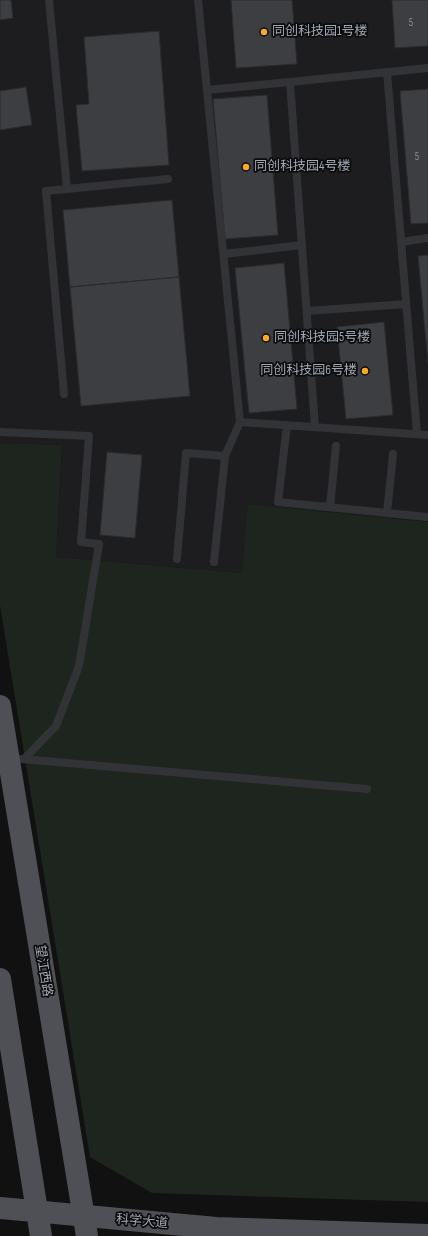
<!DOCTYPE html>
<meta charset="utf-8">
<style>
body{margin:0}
canvas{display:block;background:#111112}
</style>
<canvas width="428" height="1236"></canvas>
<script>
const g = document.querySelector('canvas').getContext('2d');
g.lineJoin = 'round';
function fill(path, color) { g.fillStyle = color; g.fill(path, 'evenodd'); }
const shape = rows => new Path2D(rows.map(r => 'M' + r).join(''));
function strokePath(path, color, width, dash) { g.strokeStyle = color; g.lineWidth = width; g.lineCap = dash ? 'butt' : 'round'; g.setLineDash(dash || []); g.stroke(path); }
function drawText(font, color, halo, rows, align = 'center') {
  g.font = font + ' "Sofia Sans Condensed","Noto Sans SC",sans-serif'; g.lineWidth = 3.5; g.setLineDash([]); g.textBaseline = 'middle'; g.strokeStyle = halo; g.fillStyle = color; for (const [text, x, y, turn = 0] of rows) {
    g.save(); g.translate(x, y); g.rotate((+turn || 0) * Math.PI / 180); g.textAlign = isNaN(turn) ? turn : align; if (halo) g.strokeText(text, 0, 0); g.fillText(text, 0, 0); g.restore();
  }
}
fill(shape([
 [0,0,428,0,428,522,249,504,242,573,56,557,62,445,0,443]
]), '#1d1d1f');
fill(shape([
 [0,443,62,445,56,557,242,573,248,504,428,522,428,1202,152,1193,90,1157,0,605]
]), '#1d251e');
const building = shape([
 [0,0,11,0,13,18,0,20,0,0],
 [231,0,292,0,297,64,236,68,231,0],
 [392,0,428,0,428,46,395,48,392,0],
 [159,31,169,165,82,171,76,105,89,104,84,37,159,31],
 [26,87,32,125,0,130,0,91,26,87],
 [428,89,428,223,411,224,400,91,428,89],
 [267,95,278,235,225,239,213,99,267,95],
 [172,200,179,277,70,287,63,210,172,200],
 [428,255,428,364,418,256,428,255],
 [284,263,297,409,249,413,235,268,284,263],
 [179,277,190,396,81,406,70,287,179,277],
 [384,322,393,415,346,419,337,327,384,322],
 [107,452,142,455,135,538,100,535,107,452]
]);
fill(building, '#3d3e42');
strokePath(building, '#2b2b2e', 1);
strokePath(shape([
 [49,0,67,189,46,191,64,394],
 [198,0,240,422,428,435],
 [387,72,417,434],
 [207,90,290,82],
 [67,189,168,179],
 [401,242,428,238],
 [224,254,302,245],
 [307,311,406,304],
 [287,425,278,502,428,517],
 [315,427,290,82,428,68],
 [0,432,89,436,81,542,99,544,79,666,56,726,24,759],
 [330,507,336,446],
 [387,513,393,454],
 [177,559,186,453,225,456,240,422],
 [214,562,225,456],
 [21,759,367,789]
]), '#323337', 8);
strokePath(shape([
 [0,706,87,1236],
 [0,979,41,1236],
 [0,1208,216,1228,428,1235]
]), '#4e5056', 22);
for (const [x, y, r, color] of [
 [264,32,4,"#f7ab24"],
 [246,167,4,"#f7ab24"],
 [266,338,4,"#f7ab24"],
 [365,371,4,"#f7ab24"]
]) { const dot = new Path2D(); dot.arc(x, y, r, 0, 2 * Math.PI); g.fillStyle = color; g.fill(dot); strokePath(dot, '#0c0c0d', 1.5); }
drawText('11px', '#888d98', null, [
 ["5",411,23],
 ["5",417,157]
]);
drawText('13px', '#a1a7b4', '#0c0c0d', [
 ["同创科技园1号楼",272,32],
 ["同创科技园4号楼",254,167],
 ["同创科技园5号楼",274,338],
 ["同创科技园6号楼",357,371,"right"]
], 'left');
drawText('13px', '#a1a7b4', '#0c0c0d', [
 ["望江西路",43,971,81],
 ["科学大道",142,1222,5]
]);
</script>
